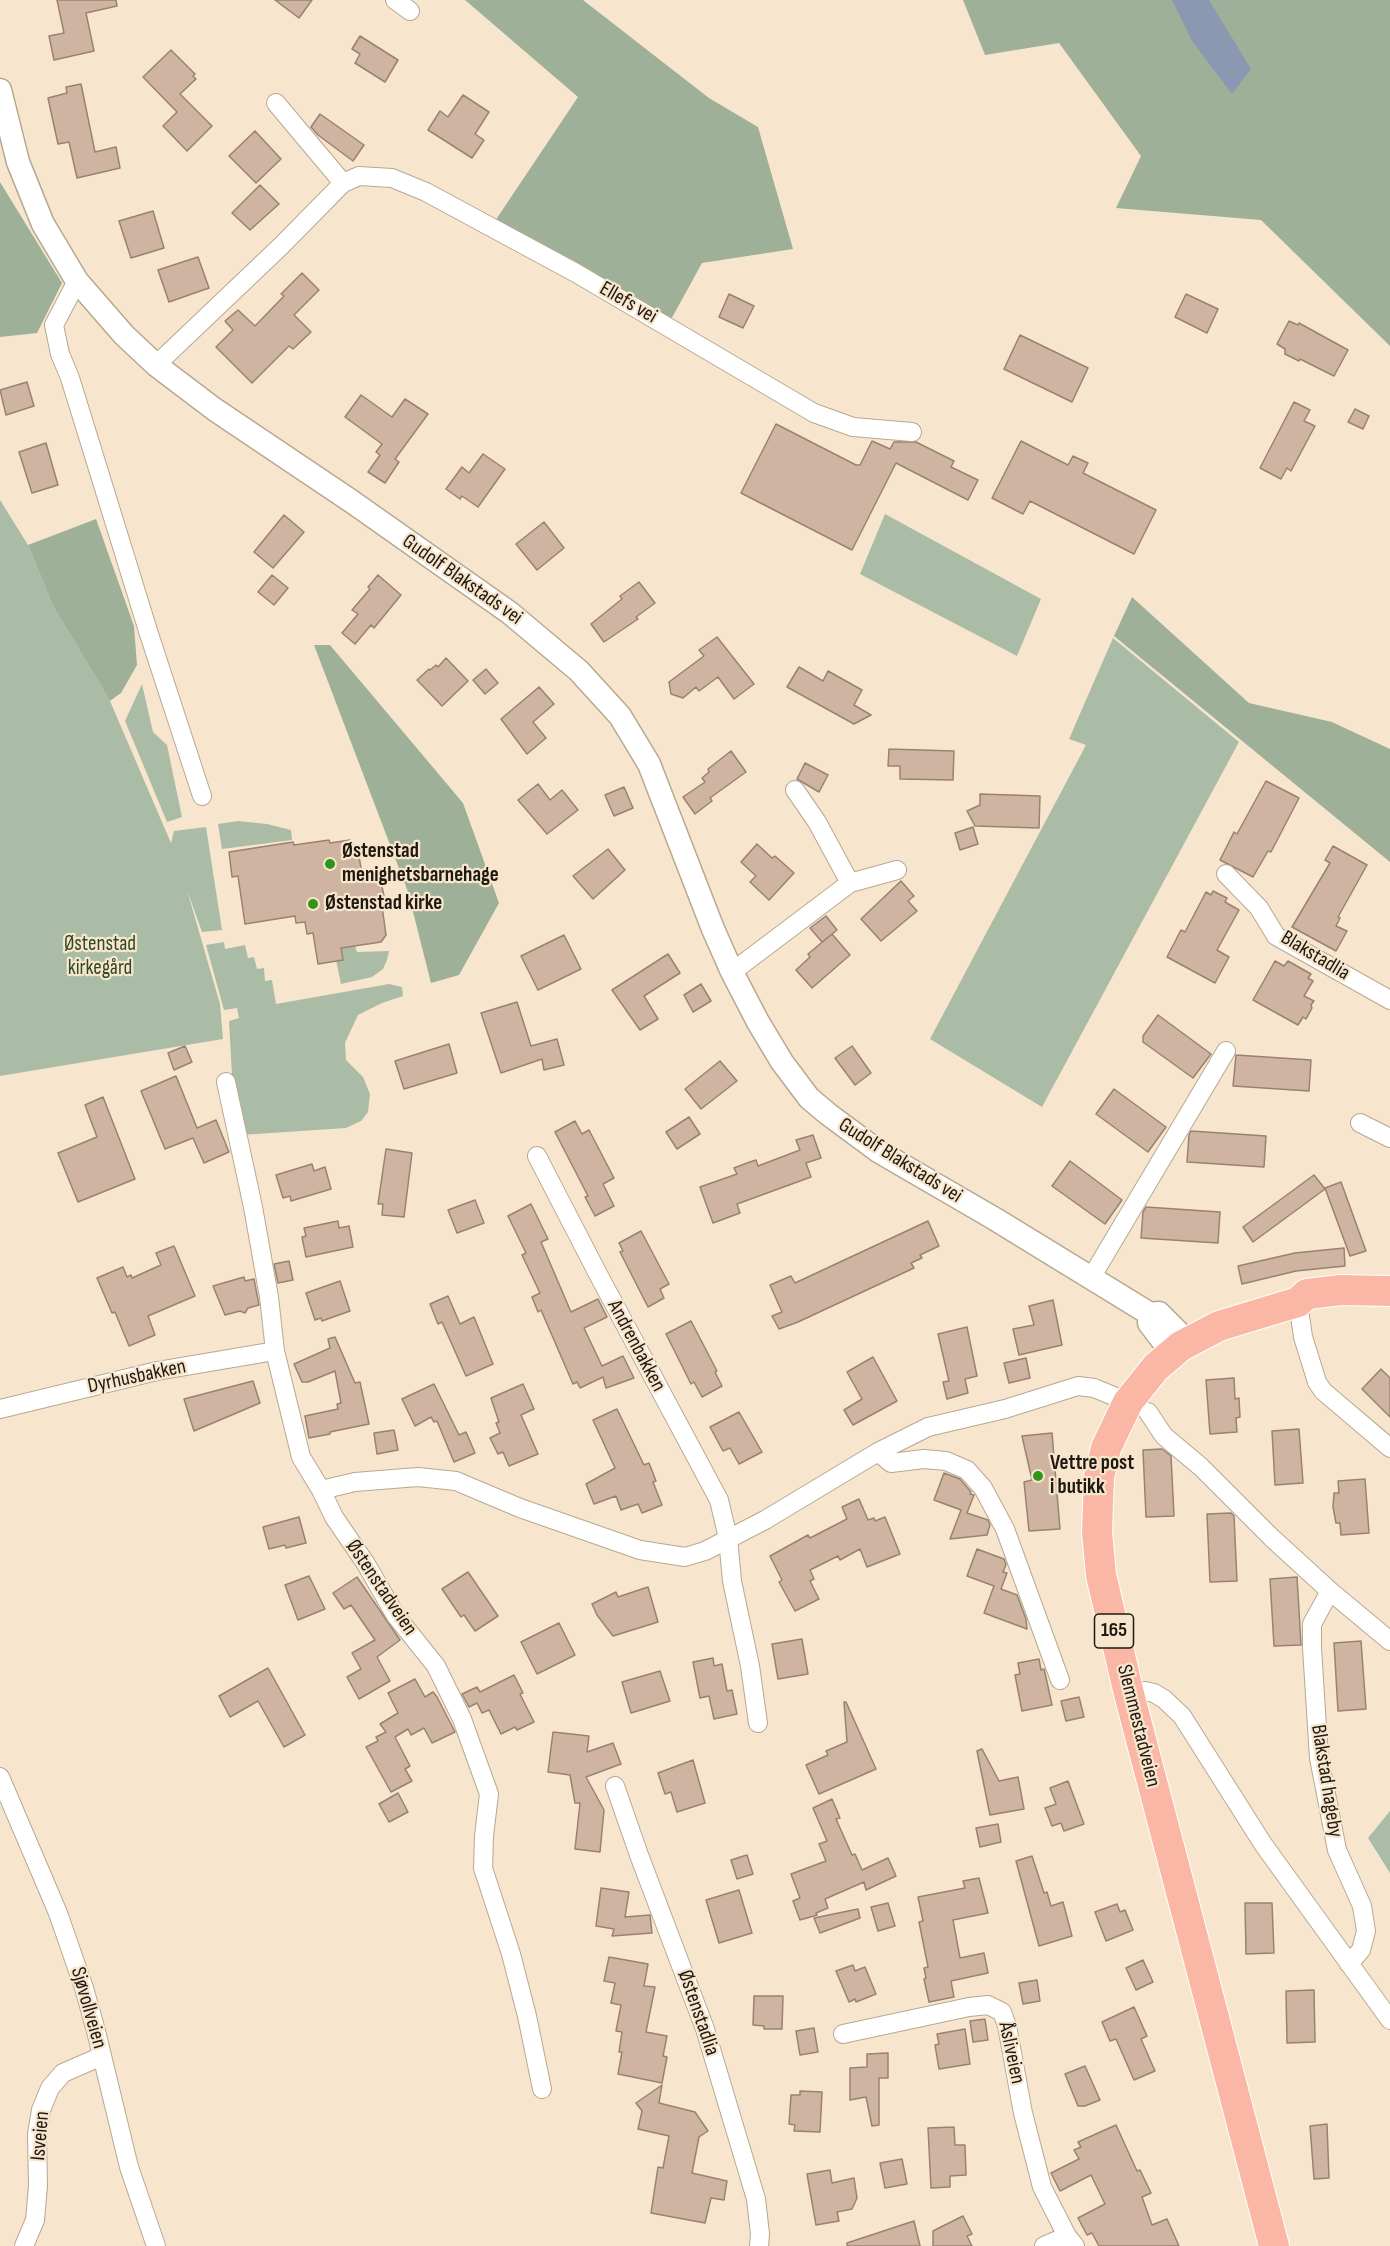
<!DOCTYPE html>
<meta charset="utf-8">
<style>
body{margin:0}
canvas{display:block;background:#f7e6cd}
</style>
<canvas width="1390" height="2246"></canvas>
<script>
const g = document.querySelector('canvas').getContext('2d');
g.lineJoin = 'round';
function fill(path, color) { g.fillStyle = color; g.fill(path, 'evenodd'); }
const shape = rows => new Path2D(rows.map(r => 'M' + r).join(''));
function strokePath(path, color, width, dash) { g.strokeStyle = color; g.lineWidth = width; g.lineCap = dash ? 'butt' : 'round'; g.setLineDash(dash || []); g.stroke(path); }
function drawText(font, color, halo, rows, align = 'center') {
  g.font = font + ' "Sofia Sans Condensed",sans-serif'; g.lineWidth = 4.5; g.setLineDash([]); g.textBaseline = 'middle'; g.strokeStyle = halo; g.fillStyle = color; for (const [text, x, y, turn = 0] of rows) {
    g.save(); g.translate(x, y); g.rotate((+turn || 0) * Math.PI / 180); g.textAlign = isNaN(turn) ? turn : align; if (halo) g.strokeText(text, 0, 0); g.fillText(text, 0, 0); g.restore();
  }
}
fill(shape([
 [0,500,28,545,53,606,110,701,171,843,174,831,206,827,222,930,202,932,187,890,220,1004,223,1039,0,1076],
 [885,514,1041,599,1017,656,860,574],
 [1113,638,1239,742,1042,1107,930,1039,1086,745,1069,739],
 [142,684,153,732,167,745,182,817,167,822,125,721],
 [238,821,267,824,291,830,292,840,222,849,218,824],
 [224,942,225,949,245,945,248,958,254,957,257,969,264,968,265,981,272,980,276,1004,389,984,402,987,403,996,382,1003,358,1015,345,1043,346,1060,363,1077,370,1094,368,1112,361,1121,346,1128,241,1135,233,1093,229,1021,239,1018,237,1008,224,1010,206,945],
 [355,946,357,952,389,951,387,960,383,969,372,977,341,984,336,960,341,948],
 [1390,1811,1390,1873,1368,1838]
]), '#abbca6');
fill(shape([
 [465,0,583,0,709,98,758,127,793,249,702,263,668,325,491,227,578,97],
 [963,0,1390,0,1390,346,1261,220,1116,208,1141,156,1059,43,985,55],
 [0,182,62,283,37,333,0,337],
 [96,519,134,626,137,665,121,693,110,701,53,606,28,545],
 [1132,597,1249,703,1332,722,1390,749,1390,862,1114,636],
 [314,645,330,645,463,803,499,903,459,975,431,983,408,892]
]), '#9eb198');
fill(shape([
 [1172,0,1209,0,1251,69,1232,94,1192,41]
]), '#8b98b2');
const building = shape([
 [57,0,116,0,117,6,86,13,94,51,54,60,49,36,64,33,57,0],
 [275,0,312,0,299,18,275,0],
 [360,36,398,60,385,82,355,63,360,54,352,49,360,36],
 [171,50,195,74,193,76,196,79,180,94,212,126,187,151,163,126,177,112,143,77,171,50],
 [81,84,95,152,116,147,120,168,77,178,69,142,58,144,48,98,67,93,66,87,81,84],
 [463,95,489,112,475,134,484,140,472,158,428,130,440,111,448,117,463,95],
 [320,114,364,145,353,161,318,135,311,127,320,114],
 [255,131,281,159,256,183,229,156,255,131],
 [260,185,279,204,250,230,232,213,260,185],
 [153,211,164,248,131,258,119,221,153,211],
 [198,257,209,288,169,302,158,270,198,257],
 [302,273,319,290,294,315,311,332,293,349,289,346,252,383,216,347,233,330,225,321,238,310,255,326,284,296,281,294,302,273],
 [729,294,754,306,743,328,719,317,729,294],
 [1186,294,1218,309,1207,333,1175,317,1186,294],
 [1289,321,1298,325,1299,323,1348,350,1334,376,1300,359,1299,361,1285,354,1285,349,1277,344,1289,321],
 [1020,335,1088,368,1072,402,1004,369,1020,335],
 [27,382,34,406,6,415,0,390,27,382],
 [361,395,392,417,405,399,428,414,395,459,399,462,385,483,368,472,380,455,376,452,382,444,345,417,361,395],
 [1294,402,1310,410,1304,421,1315,426,1291,471,1287,468,1281,479,1260,468,1294,402],
 [1355,409,1369,416,1363,429,1348,422,1355,409],
 [776,424,856,465,860,465,872,441,890,449,894,442,916,442,954,461,951,467,978,480,968,500,896,463,852,550,741,493,776,424],
 [1021,441,1068,465,1073,456,1088,463,1083,473,1156,510,1134,554,1030,501,1023,514,992,498,1021,441],
 [46,443,58,485,32,493,19,452,46,443],
 [483,454,505,469,478,507,462,496,460,499,446,489,462,467,469,473,483,454],
 [284,515,304,532,273,568,254,552,284,515],
 [544,522,564,548,537,570,516,544,544,522],
 [272,575,288,588,274,605,258,592,272,575],
 [378,575,401,595,374,628,371,625,355,644,342,633,358,614,352,610,370,589,368,587,378,575],
 [639,582,655,603,636,617,638,619,604,642,591,624,622,599,620,596,639,582],
 [717,637,754,684,734,699,718,677,699,691,696,687,683,698,671,694,669,682,704,656,699,650,717,637],
 [446,658,468,681,442,706,417,680,429,669,430,670,436,665,438,667,446,658],
 [799,667,823,681,828,671,862,690,854,705,871,715,854,724,787,687,799,667],
 [486,669,498,683,485,694,473,680,486,669],
 [539,687,554,704,533,722,546,738,527,754,501,719,539,687],
 [889,749,954,751,953,780,900,779,900,766,888,766,889,749],
 [731,751,746,772,710,798,712,801,695,814,683,797,705,782,702,778,709,772,708,769,731,751],
 [805,763,828,775,819,792,797,779,805,763],
 [1266,781,1299,798,1271,852,1268,851,1253,877,1220,860,1234,832,1237,834,1266,781],
 [538,784,550,800,562,790,578,810,547,834,518,800,538,784],
 [624,787,633,808,614,816,605,795,624,787],
 [980,794,1040,796,1039,828,975,826,967,811,980,805,980,794],
 [973,827,978,844,960,850,955,833,973,827],
 [329,840,330,843,350,840,350,842,353,842,355,850,358,850,363,880,380,877,385,901,382,906,386,935,381,942,341,948,343,960,318,964,313,933,307,934,305,922,296,923,295,916,245,924,238,876,232,877,229,852,293,842,294,845,329,840],
 [757,844,772,858,775,856,794,873,769,900,750,882,756,876,741,862,757,844],
 [1333,846,1367,865,1338,917,1340,918,1336,926,1347,931,1336,951,1292,927,1330,863,1325,860,1333,846],
 [608,849,625,870,593,899,573,876,608,849],
 [901,881,914,896,908,901,917,911,881,941,861,919,901,881],
 [1213,891,1227,898,1225,902,1239,910,1217,950,1229,957,1215,983,1167,957,1181,930,1185,932,1206,892,1211,895,1213,891],
 [826,916,837,930,822,942,810,928,826,916],
 [832,934,850,955,812,988,796,970,810,957,808,954,832,934],
 [564,935,581,969,538,990,521,956,564,935],
 [668,954,680,973,644,996,658,1019,640,1030,612,990,668,954],
 [1275,961,1284,966,1288,961,1311,974,1308,978,1313,981,1304,996,1314,1001,1311,1005,1312,1008,1306,1019,1303,1017,1298,1025,1253,1000,1275,961],
 [701,984,711,1001,693,1012,684,995,701,984],
 [517,1002,531,1046,557,1039,564,1065,544,1070,542,1059,501,1073,481,1013,517,1002],
 [1158,1015,1211,1054,1193,1078,1143,1042,1143,1036,1158,1015],
 [449,1044,457,1073,404,1089,395,1061,449,1044],
 [185,1046,192,1062,174,1070,168,1053,185,1046],
 [852,1046,871,1073,855,1085,835,1058,852,1046],
 [1236,1055,1311,1060,1309,1091,1233,1086,1236,1055],
 [720,1061,737,1081,701,1109,685,1089,720,1061],
 [176,1076,197,1128,216,1120,229,1152,204,1163,193,1138,165,1149,141,1091,176,1076],
 [1114,1089,1166,1127,1148,1152,1096,1114,1114,1089],
 [103,1097,135,1179,78,1202,58,1153,97,1137,85,1105,103,1097],
 [689,1117,700,1134,677,1149,666,1132,689,1117],
 [575,1121,582,1134,589,1130,614,1178,603,1184,614,1206,595,1216,585,1197,588,1196,555,1132,575,1121],
 [1191,1131,1266,1136,1264,1167,1187,1162,1189,1135,1191,1131],
 [813,1135,821,1158,806,1163,811,1177,737,1204,740,1213,713,1223,700,1187,737,1174,734,1168,747,1163,756,1160,758,1166,800,1150,796,1140,813,1135],
 [386,1149,412,1153,404,1217,382,1215,383,1204,378,1204,386,1149],
 [1070,1161,1122,1200,1105,1224,1052,1186,1070,1161],
 [312,1164,314,1171,325,1167,331,1189,291,1201,290,1196,283,1198,276,1175,312,1164],
 [1314,1175,1325,1189,1253,1242,1243,1227,1314,1175],
 [1341,1182,1366,1251,1350,1256,1325,1188,1341,1182],
 [475,1200,484,1223,457,1233,448,1210,475,1200],
 [531,1204,548,1239,541,1242,571,1312,598,1299,607,1317,584,1328,602,1366,623,1356,634,1378,606,1388,603,1377,580,1388,577,1382,573,1384,541,1310,538,1312,532,1297,540,1293,522,1255,526,1253,508,1216,531,1204],
 [1146,1207,1220,1212,1218,1243,1141,1238,1143,1212,1146,1207],
 [338,1221,339,1228,349,1226,353,1247,306,1257,302,1237,306,1236,304,1228,338,1221],
 [928,1221,939,1246,920,1255,922,1258,911,1263,914,1268,798,1322,779,1329,772,1316,782,1312,770,1285,791,1276,795,1283,928,1221],
 [641,1231,669,1284,660,1289,664,1298,648,1307,620,1252,623,1251,619,1243,641,1231],
 [174,1246,195,1296,148,1316,155,1335,129,1346,115,1312,112,1313,97,1278,123,1267,127,1277,131,1275,132,1278,161,1265,156,1253,174,1246],
 [1344,1248,1345,1266,1296,1271,1242,1284,1238,1266,1295,1253,1344,1248],
 [289,1261,293,1280,278,1283,274,1264,289,1261],
 [244,1277,245,1281,254,1279,259,1305,248,1308,245,1313,240,1311,225,1315,213,1286,244,1277],
 [340,1281,350,1311,322,1321,321,1318,315,1320,306,1293,340,1281],
 [448,1296,460,1324,474,1317,493,1364,466,1376,442,1322,438,1324,430,1304,448,1296],
 [1053,1300,1062,1345,1019,1355,1013,1329,1034,1325,1029,1306,1053,1300],
 [691,1321,717,1371,715,1372,722,1386,702,1397,694,1382,691,1384,666,1334,691,1321],
 [967,1327,977,1376,965,1379,968,1393,947,1399,943,1382,949,1381,938,1334,967,1327],
 [335,1337,355,1383,360,1382,369,1424,330,1432,330,1434,309,1438,305,1416,338,1409,337,1404,341,1403,335,1371,308,1382,302,1382,294,1364,330,1348,328,1339,335,1337],
 [873,1357,897,1401,853,1425,844,1410,862,1399,847,1372,873,1357],
 [1026,1358,1030,1378,1009,1383,1004,1363,1026,1358],
 [1381,1369,1390,1378,1390,1417,1362,1389,1381,1369],
 [1234,1378,1235,1399,1239,1398,1240,1417,1236,1418,1237,1432,1210,1434,1206,1380,1234,1378],
 [253,1381,260,1403,194,1431,184,1399,253,1381],
 [434,1384,459,1435,466,1432,475,1453,454,1462,437,1421,434,1422,431,1417,415,1426,402,1399,434,1384],
 [523,1384,534,1409,521,1415,538,1454,509,1466,503,1452,498,1454,490,1438,500,1433,496,1423,499,1422,491,1398,523,1384],
 [617,1409,644,1465,649,1463,656,1481,653,1482,662,1505,642,1513,638,1504,621,1510,616,1496,594,1504,586,1484,615,1468,593,1420,617,1409],
 [739,1412,762,1452,739,1464,730,1448,723,1451,710,1427,739,1412],
 [1299,1429,1303,1483,1275,1485,1272,1431,1299,1429],
 [394,1430,398,1450,377,1454,374,1433,394,1430],
 [1052,1433,1060,1529,1029,1531,1024,1482,1032,1480,1022,1436,1052,1433],
 [1162,1449,1171,1456,1174,1516,1146,1517,1143,1450,1162,1449],
 [944,1473,960,1479,971,1492,970,1494,974,1495,967,1513,988,1520,990,1525,987,1535,950,1539,961,1510,934,1500,944,1473],
 [1365,1479,1369,1533,1341,1535,1340,1523,1336,1523,1333,1507,1334,1493,1339,1493,1338,1481,1365,1479],
 [859,1499,868,1520,874,1518,875,1521,885,1517,900,1554,867,1567,860,1549,840,1560,838,1556,810,1570,814,1579,810,1581,819,1599,795,1611,779,1582,782,1580,770,1556,808,1535,810,1538,847,1519,842,1507,859,1499],
 [1231,1513,1234,1516,1237,1581,1210,1582,1207,1514,1231,1513],
 [299,1517,306,1543,286,1548,285,1545,269,1549,263,1527,299,1517],
 [977,1549,1004,1559,1006,1565,1003,1572,1007,1573,1001,1589,1017,1595,1026,1619,1027,1629,984,1613,994,1586,967,1576,977,1549],
 [468,1572,498,1616,475,1631,464,1615,461,1617,442,1589,468,1572],
 [309,1576,325,1609,298,1620,285,1585,309,1576],
 [357,1577,400,1640,377,1657,390,1681,359,1699,347,1677,361,1669,352,1653,375,1640,351,1605,344,1609,333,1593,357,1577],
 [1297,1577,1301,1645,1274,1646,1270,1579,1297,1577],
 [648,1587,658,1622,613,1636,597,1615,592,1604,616,1592,618,1597,648,1587],
 [559,1623,575,1655,537,1674,521,1642,559,1623],
 [802,1639,808,1674,778,1679,772,1644,802,1639],
 [1361,1641,1366,1709,1338,1711,1334,1643,1361,1641],
 [713,1658,714,1666,722,1664,727,1691,732,1690,737,1714,714,1719,709,1696,700,1698,693,1662,713,1658],
 [1039,1659,1041,1670,1044,1669,1045,1673,1052,1705,1022,1711,1015,1675,1020,1674,1018,1663,1039,1659],
 [268,1668,305,1735,284,1747,258,1701,230,1717,219,1696,268,1668],
 [660,1671,670,1701,631,1713,622,1682,660,1671],
 [514,1675,523,1693,520,1694,534,1722,517,1730,515,1727,501,1734,489,1710,482,1713,477,1703,469,1707,462,1694,477,1687,480,1692,514,1675],
 [415,1679,425,1697,433,1692,437,1697,455,1732,432,1743,424,1728,411,1735,408,1729,395,1737,410,1766,405,1769,412,1781,391,1792,366,1747,378,1741,376,1737,386,1732,380,1724,398,1713,388,1693,415,1679],
 [1079,1697,1084,1717,1066,1721,1061,1701,1079,1697],
 [844,1702,846,1702,876,1769,819,1794,806,1765,828,1755,826,1751,847,1742,844,1702],
 [553,1732,589,1736,587,1752,613,1743,621,1764,586,1777,604,1810,600,1852,575,1849,580,1803,575,1803,570,1775,548,1772,553,1732],
 [982,1749,999,1781,1018,1777,1024,1809,990,1815,977,1751,982,1749],
 [693,1760,705,1803,677,1812,671,1792,665,1794,658,1773,693,1760],
 [1068,1781,1084,1824,1064,1831,1061,1823,1052,1826,1045,1808,1056,1804,1050,1788,1068,1781],
 [398,1793,408,1812,389,1822,379,1804,398,1793],
 [832,1799,840,1818,836,1819,852,1855,855,1854,862,1870,888,1858,896,1876,866,1890,864,1882,825,1899,828,1908,816,1913,817,1915,800,1920,793,1901,800,1898,791,1874,826,1861,819,1844,827,1841,813,1808,832,1799],
 [998,1824,1001,1842,980,1847,976,1828,998,1824],
 [747,1855,753,1874,737,1879,731,1860,747,1855],
 [1032,1856,1044,1893,1047,1892,1051,1906,1063,1902,1072,1936,1039,1946,1016,1861,1032,1856],
 [979,1878,988,1913,953,1920,960,1958,984,1953,988,1973,951,1981,954,1997,929,2002,924,1979,926,1978,924,1968,928,1967,919,1922,923,1921,918,1897,965,1888,963,1881,979,1878],
 [601,1888,629,1892,625,1917,650,1915,652,1933,612,1936,614,1929,596,1926,601,1888],
 [739,1890,752,1933,719,1943,706,1900,739,1890],
 [888,1903,895,1926,878,1931,871,1907,888,1903],
 [1245,1903,1272,1903,1274,1953,1246,1954,1245,1903],
 [1117,1904,1120,1912,1125,1910,1133,1930,1106,1941,1095,1912,1117,1904],
 [858,1909,860,1918,820,1933,814,1918,858,1909],
 [609,1957,648,1964,644,1986,655,1987,646,2032,667,2036,663,2056,667,2057,662,2083,618,2074,622,2052,619,2052,622,2032,616,2031,621,2005,611,2003,615,1983,604,1981,609,1957],
 [1143,1960,1153,1982,1136,1990,1126,1968,1143,1960],
 [853,1965,855,1971,865,1967,876,1994,856,2002,855,1999,849,2002,836,1971,853,1965],
 [1037,1980,1040,2001,1023,2004,1019,1983,1037,1980],
 [1314,1990,1315,2042,1287,2043,1286,1991,1314,1990],
 [754,1996,783,1996,782,2029,764,2029,764,2026,753,2025,754,1996],
 [1134,2007,1147,2036,1141,2039,1155,2071,1134,2080,1116,2039,1110,2041,1102,2022,1134,2007],
 [985,2019,988,2040,973,2042,970,2021,985,2019],
 [814,2028,818,2052,800,2055,796,2031,814,2028],
 [965,2029,970,2064,939,2069,935,2045,939,2044,937,2034,965,2029],
 [888,2053,888,2078,879,2078,879,2125,872,2126,866,2097,850,2100,850,2068,867,2067,867,2054,888,2053],
 [1085,2066,1100,2100,1085,2106,1078,2106,1065,2074,1085,2066],
 [662,2085,659,2103,695,2112,708,2131,699,2137,692,2173,727,2181,724,2200,711,2198,705,2223,651,2213,658,2167,663,2168,669,2136,638,2129,642,2111,636,2103,662,2085],
 [800,2091,822,2092,820,2132,794,2131,795,2125,789,2124,791,2095,800,2095,800,2091],
 [1327,2124,1329,2178,1314,2179,1310,2126,1327,2124],
 [1116,2125,1137,2171,1140,2170,1151,2193,1142,2197,1152,2225,1167,2219,1179,2246,1099,2246,1092,2233,1087,2235,1078,2218,1105,2204,1091,2175,1060,2191,1051,2173,1079,2159,1074,2150,1081,2147,1078,2142,1116,2125],
 [954,2127,955,2145,965,2145,966,2175,950,2176,950,2187,931,2188,928,2128,954,2127],
 [902,2159,907,2184,885,2188,880,2163,902,2159],
 [830,2170,832,2183,854,2178,857,2198,852,2209,837,2212,839,2221,816,2225,807,2174,830,2170],
 [963,2216,972,2234,967,2236,972,2246,933,2246,933,2231,963,2216],
 [914,2221,920,2246,847,2246,847,2243,914,2221]
]);
fill(building, '#cfb5a1');
strokePath(building, '#998271', 1.5);
const minor = shape([
 [395,0,410,11],
 [276,103,343,183],
 [77,281,54,325,60,354,70,378,149,634,202,796],
 [156,365,281,246,343,183,359,176,392,178,426,192,576,273,814,413,853,427,912,432],
 [795,790,817,822,850,883],
 [1226,874,1259,908,1276,936,1390,1000],
 [732,972,850,883,897,870],
 [226,1082,253,1207,269,1297,275,1351,301,1457,321,1490,334,1517,366,1564,396,1616,436,1666,462,1719,489,1794,484,1836,483,1868,511,1954,527,2016,542,2089],
 [1360,1123,1390,1138],
 [537,1156,598,1274,719,1500,728,1538,732,1581,750,1666,758,1723],
 [1091,1278,1226,1051],
 [1298,1302,1303,1337,1317,1382,1323,1391,1390,1448],
 [0,1409,157,1371,275,1351],
 [1148,1412,1164,1436,1201,1467,1272,1538,1330,1591,1390,1641],
 [878,1452,891,1463,924,1459,946,1461,967,1470,983,1488,1005,1529,1060,1680],
 [321,1490,355,1482,418,1477,456,1481,520,1508,640,1550,685,1557,705,1551,765,1520,878,1452,928,1427,1005,1409,1078,1386,1094,1388,1128,1402],
 [1330,1591,1312,1624,1312,1648,1319,1758,1337,1850,1362,1906,1366,1931,1361,1950,1349,1964],
 [1129,1694,1145,1691,1154,1693,1164,1699,1182,1716,1263,1844,1390,2020],
 [0,1777,58,1913,84,1988,96,2031,129,2167,156,2246],
 [615,1786,639,1855,705,2029,756,2199,760,2234,759,2246],
 [843,2034,969,2007,988,2005,1002,2012,1007,2026,1023,2113,1042,2187,1067,2236,1075,2246],
 [24,2246,35,2220,38,2186,37,2134,41,2110,50,2088,63,2073,102,2056],
 [1044,2246,1067,2236]
]);
const tertiary = shape([
 [0,90,18,162,43,224,77,281,124,335,156,365,214,409,351,501,510,613,579,671,620,716,649,764,713,929,732,972,758,1022,782,1062,809,1098,828,1114,878,1151,995,1219,1150,1314,1159,1313,1188,1342],
 [1150,1314,1149,1323,1172,1353]
]);
const primary = shape([
 [1274,2246,1129,1694,1101,1575,1097,1532,1099,1477,1106,1448,1128,1402,1156,1367,1181,1346,1219,1326,1298,1302,1307,1294,1341,1290,1390,1291]
]);
strokePath(minor, '#b8a890', 20);
strokePath(tertiary, '#b8a890', 25);
strokePath(primary, '#fff', 32);
strokePath(minor, '#fff', 18);
strokePath(tertiary, '#fff', 22);
strokePath(primary, '#fbb7a6', 30);
for (const [x, y, r, color] of [
 [330,864,6,"#319518"],
 [313,904,6,"#319518"],
 [1038,1476,6,"#319518"]
]) { const dot = new Path2D(); dot.arc(x, y, r, 0, 2 * Math.PI); g.fillStyle = color; g.fill(dot); strokePath(dot, '#f7e6cd', 2); }
for (const [x, y, w] of [
 [1114,1631,39]
]) { const box = new Path2D(); box.roundRect(x - w / 2, y - 17, w, 34, 4.5); g.fillStyle = '#f7e6cd'; g.fill(box); strokePath(box, '#1f1910', 1.5); }
drawText('bold 20px', '#1f1910', null, [
 ["165",1114,1631]
]);
drawText('21px', '#1f1910', '#f7e6cd', [
 ["Ellefs vei",628,303,30],
 ["Gudolf Blakstads vei",462,580,35],
 ["Blakstadlia",1315,956,31],
 ["Gudolf Blakstads vei",900,1161,32],
 ["Andrenbakken",636,1346,62],
 ["Dyrhusbakken",137,1377,-12],
 ["Østenstadveien",381,1588,56],
 ["Slemmestadveien",1138,1726,76],
 ["Blakstad hageby",1326,1781,81],
 ["Sjøvollveien",88,2008,74],
 ["Østenstadlia",698,2013,71],
 ["Åsliveien",1011,2053,78],
 ["Isveien",41,2136,-85]
]);
drawText('bold 21px', '#1f1910', '#f7e6cd', [
 ["Østenstad",342,852],
 ["menighetsbarnehage",342,876],
 ["Østenstad kirke",325,904],
 ["Vettre post",1050,1464],
 ["i butikk",1050,1488]
], 'left');
drawText('21px', '#2c4923', '#f7e6cd', [
 ["Østenstad",100,945],
 ["kirkegård",100,969]
]);
</script>
